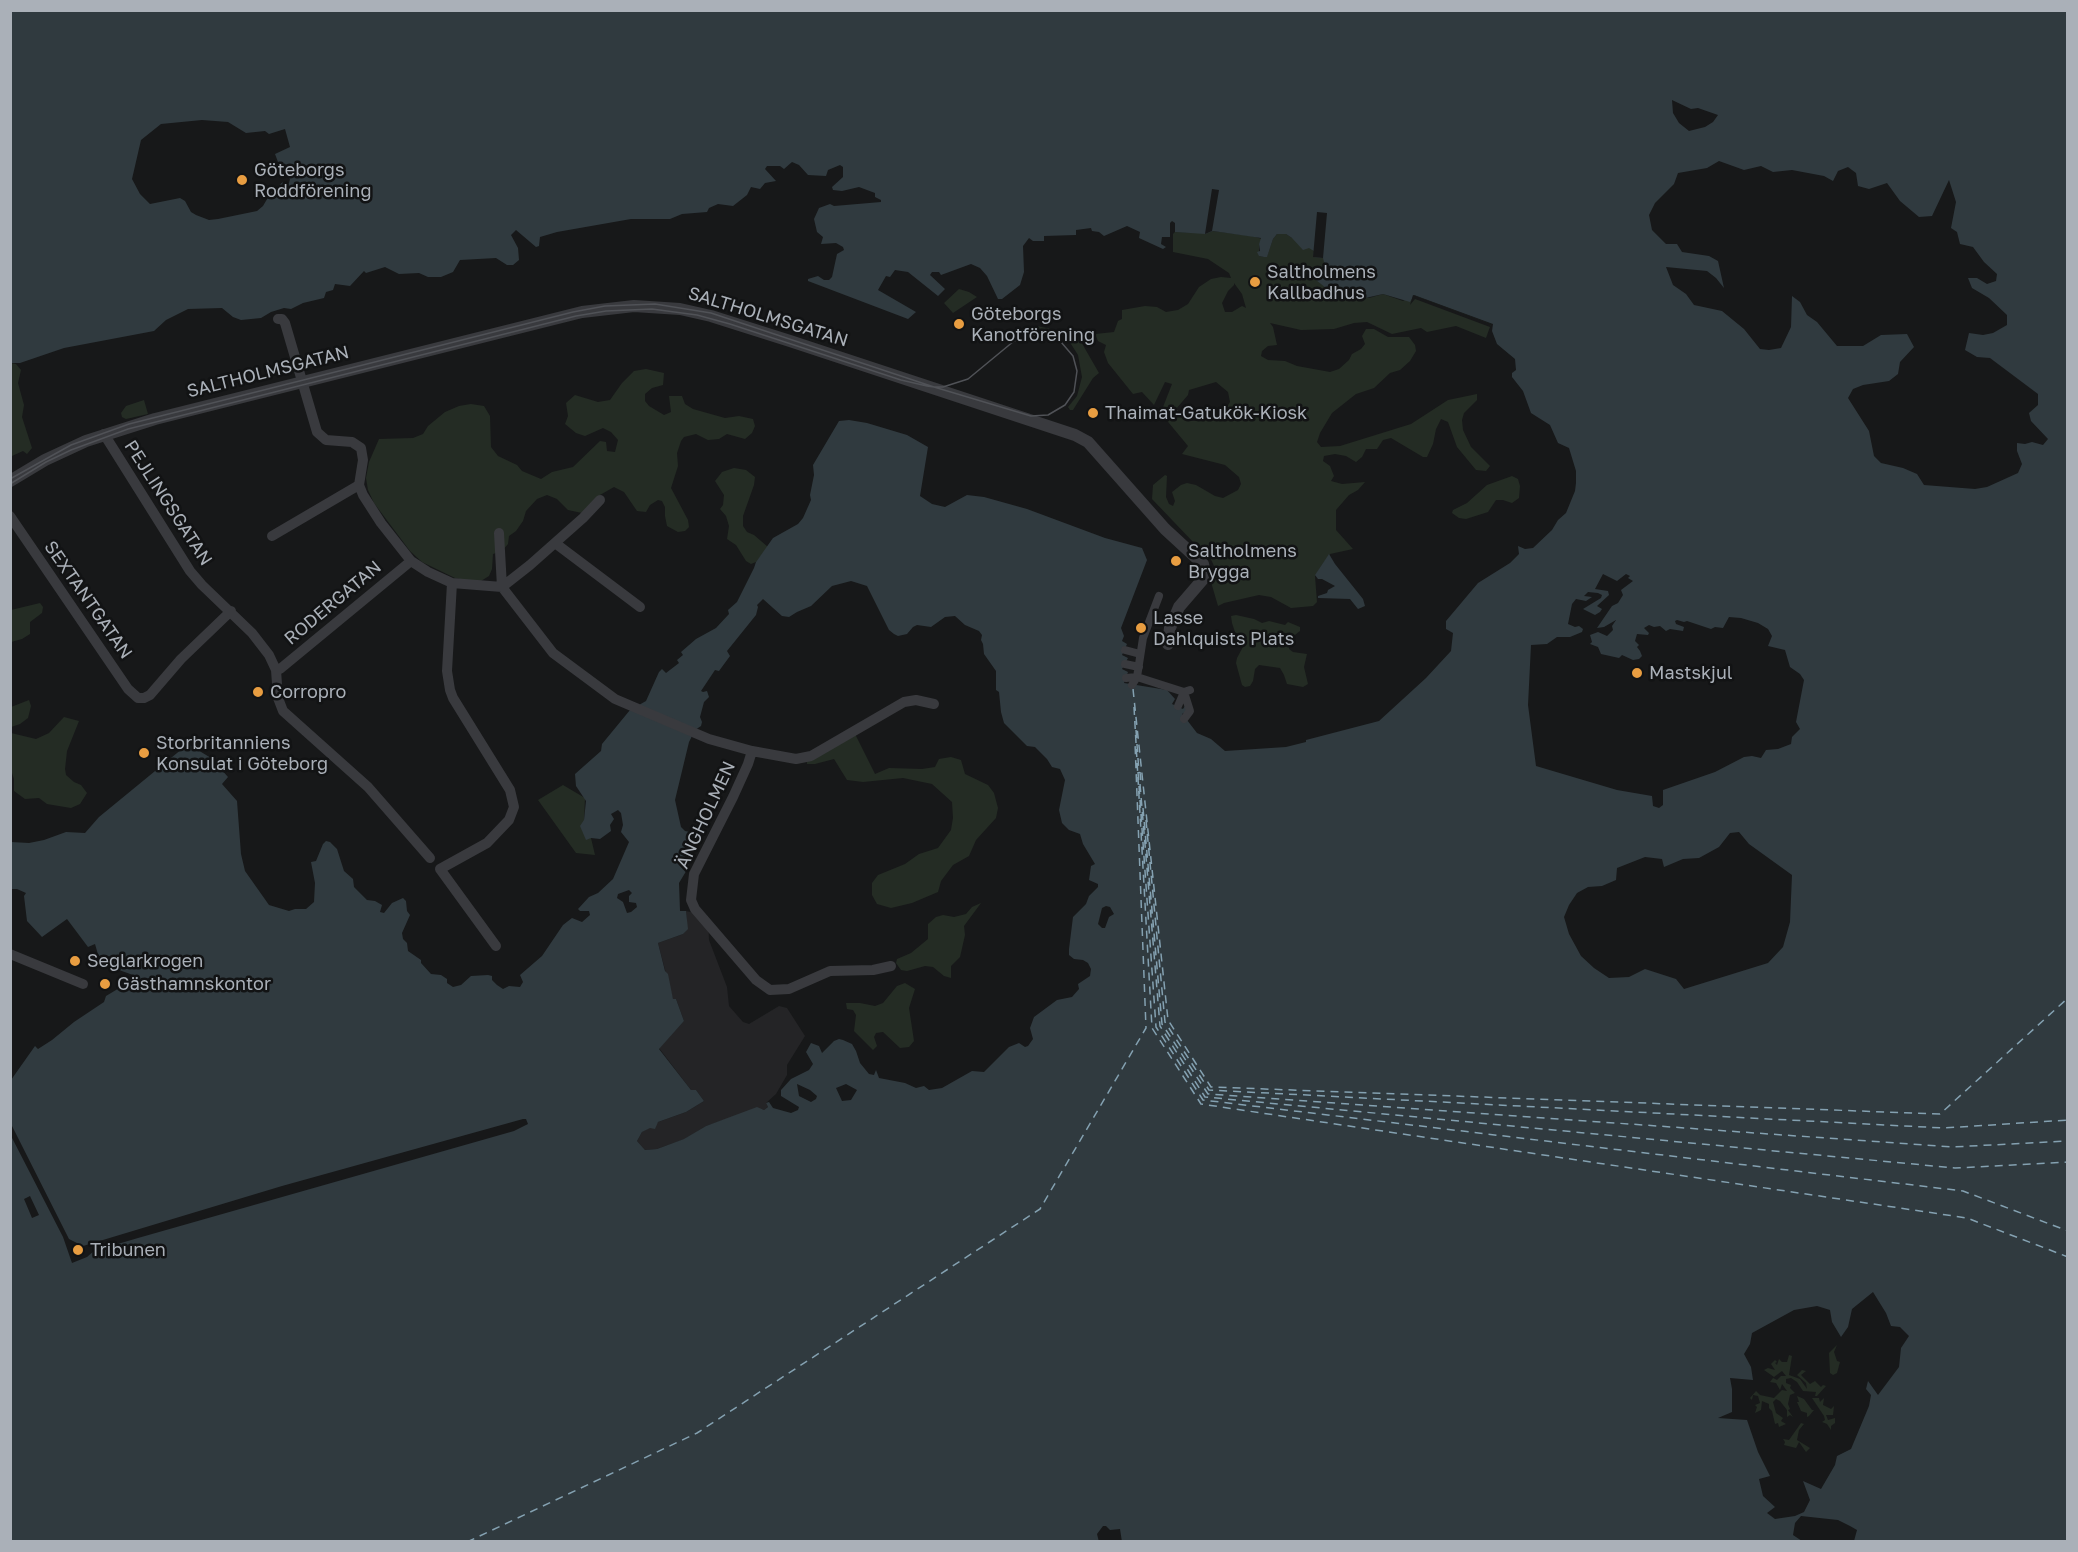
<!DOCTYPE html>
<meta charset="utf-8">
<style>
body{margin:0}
#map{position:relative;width:2078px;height:1552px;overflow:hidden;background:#171819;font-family:"Golos Text",sans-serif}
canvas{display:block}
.frame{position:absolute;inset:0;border:12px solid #aab0b8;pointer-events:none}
</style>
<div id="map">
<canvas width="2078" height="1552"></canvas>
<div class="frame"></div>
</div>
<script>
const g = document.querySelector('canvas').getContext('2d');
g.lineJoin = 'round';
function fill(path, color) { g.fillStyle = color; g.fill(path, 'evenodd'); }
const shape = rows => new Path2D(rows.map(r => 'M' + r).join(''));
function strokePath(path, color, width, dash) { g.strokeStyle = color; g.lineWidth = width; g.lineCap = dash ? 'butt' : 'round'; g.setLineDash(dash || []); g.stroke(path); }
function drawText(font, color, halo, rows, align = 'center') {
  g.font = font + ' "Golos Text",sans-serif'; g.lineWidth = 5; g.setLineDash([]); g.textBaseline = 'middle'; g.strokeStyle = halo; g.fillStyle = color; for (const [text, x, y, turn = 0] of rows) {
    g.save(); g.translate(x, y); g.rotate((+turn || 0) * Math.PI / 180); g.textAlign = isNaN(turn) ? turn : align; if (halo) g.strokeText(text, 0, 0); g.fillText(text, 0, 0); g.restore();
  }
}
fill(shape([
 [686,911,708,916,709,940,727,987,729,1006,743,1022,749,1024,779,1006,787,1008,805,1036,787,1065,787,1075,776,1094,766,1103,768,1107,764,1110,760,1109,721,1121,706,1126,685,1139,657,1149,645,1150,637,1141,642,1132,658,1122,686,1112,704,1101,696,1090,691,1090,659,1048,684,1021,676,999,673,1000,658,943,683,934,687,929]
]), '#242426');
fill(shape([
 [1327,213,1324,262,1331,272,1326,277,1321,274,1326,288,1369,298,1383,294,1403,301,1413,295,1491,324,1486,338,1456,326,1427,332,1421,328,1392,334,1367,322,1354,323,1334,329,1301,330,1270,323,1273,327,1277,345,1268,346,1262,351,1261,356,1268,360,1285,361,1297,366,1330,372,1339,369,1349,360,1352,354,1361,349,1365,344,1362,336,1366,329,1374,329,1388,337,1409,337,1415,345,1416,351,1410,361,1400,370,1390,373,1374,388,1356,394,1332,413,1320,433,1317,442,1321,447,1340,446,1411,424,1448,400,1477,394,1477,400,1464,413,1462,420,1463,430,1471,447,1490,466,1486,471,1476,470,1457,447,1448,422,1441,419,1436,429,1433,444,1427,457,1423,457,1391,438,1383,440,1377,449,1366,449,1362,457,1356,462,1346,456,1335,454,1324,456,1323,461,1330,466,1334,476,1331,481,1342,484,1365,482,1358,490,1349,495,1336,510,1336,530,1353,549,1330,554,1322,565,1315,576,1317,602,1313,606,1291,608,1271,597,1259,595,1224,603,1218,606,1211,582,1214,577,1214,566,1209,555,1194,543,1152,499,1153,485,1165,475,1167,476,1166,497,1169,504,1173,506,1175,501,1172,492,1181,485,1187,483,1196,485,1215,496,1223,498,1238,490,1241,484,1239,477,1225,465,1182,454,1188,446,1159,411,1163,407,1172,384,1165,382,1154,405,1142,392,1133,394,1108,363,1104,352,1106,345,1098,341,1095,334,1114,332,1118,321,1122,319,1122,310,1145,306,1157,307,1166,312,1178,310,1188,304,1199,287,1211,279,1221,277,1231,278,1229,273,1208,259,1173,252,1173,234,1175,232,1205,233,1213,231,1252,236,1262,239,1259,244,1259,256,1264,257,1267,256,1273,239,1277,234,1286,234,1292,238],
 [1234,283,1242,294,1246,308,1242,306,1232,312,1225,312,1222,303,1228,291,1234,285],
 [1216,382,1228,392,1230,402,1225,410,1196,421,1190,421,1176,409,1188,395,1189,390],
 [959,289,969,292,977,297,953,313,944,303],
 [1037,326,1060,331,1071,338,1076,333,1099,373,1093,378,1073,410,1070,410,1068,407,1077,396,1082,377,1078,355,1071,344,1063,337,1046,330,1033,329,1013,336,1015,331],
 [10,363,16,364,21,370,18,383,24,405,22,417,32,448,27,454,23,451,12,456,10,453],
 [646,369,664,373,663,385,652,388,645,394,645,401,649,406,664,415,671,412,669,396,682,396,685,404,693,409,725,418,739,416,753,419,755,426,752,433,745,439,727,434,719,439,708,440,696,434,684,437,681,441,677,453,678,466,671,488,688,520,689,527,685,531,678,532,667,526,665,516,665,507,662,501,658,500,650,505,646,512,637,511,624,492,614,487,600,495,582,513,568,510,557,499,547,495,537,499,526,511,523,521,516,531,509,536,508,544,502,551,493,554,492,569,489,576,481,581,470,581,455,578,422,562,410,551,374,503,368,490,366,478,369,462,379,439,413,438,423,434,428,426,445,412,459,406,471,404,484,406,490,416,491,447,498,456,517,465,522,471,541,479,552,472,573,467,600,441,606,442,607,451,615,452,618,440,611,432,603,428,585,436,576,433,565,424,568,416,566,403,575,395,598,402,610,400,622,383,634,371],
 [144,400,148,414,126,419,122,417,121,413,126,406],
 [734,468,746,470,755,477,754,485,743,516,743,526,747,532,754,535,768,547,756,562,751,564,746,561,736,545,727,539,729,526,726,516,720,509,723,505,724,495,715,481,722,472],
 [1512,476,1518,479,1520,486,1519,498,1512,503,1503,500,1496,500,1488,512,1466,519,1459,518,1452,513,1453,510,1467,503,1487,485],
 [40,603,43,607,42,613,30,622,30,634,22,639,11,642,11,610],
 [1236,615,1254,619,1262,623,1269,621,1285,625,1288,622,1300,627,1300,631,1291,638,1289,643,1289,649,1293,652,1307,654,1304,667,1308,684,1303,687,1287,684,1284,675,1280,668,1259,665,1255,669,1253,681,1250,686,1245,687,1242,685,1236,663,1237,658,1244,645,1235,632,1232,623,1231,616],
 [29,700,31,706,28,718,20,724,11,727,11,707],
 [64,717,79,721,67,751,65,769,66,775,74,782,81,785,87,793,80,804,71,808,47,804,39,798,25,799,14,791,14,779,11,770,11,733,36,739,49,733],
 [855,734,875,774,889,768,922,769,935,767,939,759,951,757,961,760,965,774,988,785,994,793,998,808,996,818,976,840,969,856,953,865,941,881,938,892,912,903,891,908,877,904,872,895,872,883,878,875,905,864,919,854,938,848,951,830,953,818,952,802,932,784,903,778,863,782,847,780,834,759,815,764,807,764,807,761],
 [563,785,585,798,584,821,591,838,595,855,576,853,538,800],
 [981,903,964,926,965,935,960,957,951,966,951,978,944,976,933,967,925,966,907,971,901,970,896,963,897,959,911,953,928,939,928,924,936,917,943,915,954,917,966,914,972,907],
 [905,983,915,989,909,1008,914,1041,909,1047,900,1048,883,1032,876,1033,874,1037,877,1046,873,1050,854,1031,856,1015,853,1010,847,1009,846,1003,860,1003,875,1006,883,1003,897,986],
 [1837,1345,1834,1352,1837,1361,1840,1362,1837,1373,1833,1375,1830,1373,1829,1353],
 [1789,1355,1792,1356,1789,1375,1800,1379,1807,1389,1806,1383,1797,1375,1802,1370,1806,1371,1801,1375,1810,1384,1815,1381,1821,1387,1823,1385,1826,1386,1817,1396,1815,1396,1816,1392,1803,1391,1797,1382,1791,1378,1786,1379,1786,1383,1791,1385,1790,1388,1795,1393,1790,1395,1788,1404,1790,1409,1788,1410,1793,1417,1790,1415,1787,1417,1787,1410,1780,1401,1776,1399,1773,1402,1776,1413,1783,1418,1781,1421,1786,1424,1779,1427,1778,1423,1775,1424,1772,1411,1769,1408,1769,1404,1762,1401,1761,1410,1755,1413,1757,1407,1755,1405,1760,1403,1758,1396,1753,1395,1752,1400,1750,1398,1756,1391,1760,1395,1774,1398,1782,1390,1787,1391,1782,1384,1780,1390,1776,1383,1770,1382,1773,1378,1777,1380,1781,1376,1786,1376,1782,1371,1774,1377,1764,1370,1768,1368,1775,1370,1771,1364,1775,1360,1777,1362,1775,1363,1777,1365,1779,1359,1782,1362,1787,1362],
 [1797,1396,1804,1399,1812,1410,1814,1410,1809,1416,1807,1417,1807,1413,1801,1411,1797,1402,1799,1402],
 [1812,1398,1819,1398,1820,1402,1824,1398,1823,1405,1831,1409,1834,1406,1833,1415,1826,1415,1828,1420,1835,1418,1835,1423,1831,1426,1831,1430,1827,1424,1822,1422,1825,1420,1824,1416],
 [1801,1423,1804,1424,1799,1430,1797,1440,1810,1448,1806,1452,1799,1442,1796,1448,1784,1445,1785,1442,1783,1439,1789,1440]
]), '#242c24');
fill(shape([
 [11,11,2067,11,2067,1541,1854,1541,1857,1530,1850,1526,1838,1520,1801,1516,1795,1523,1793,1535,1802,1541,1122,1542,1120,1529,1110,1530,1106,1526,1103,1526,1097,1534,1099,1542,11,1541,11,1080,35,1046,38,1049,52,1040,74,1022,104,1002,106,996,121,987,134,977,133,975,119,970,105,959,102,960,99,958,95,944,88,947,67,919,42,937,27,921,24,896,26,893,17,889,11,889,11,842,29,843,44,840,66,832,85,833,99,817,188,744,211,758,228,777,222,784,237,801,241,854,245,871,269,905,289,911,295,909,306,909,314,902,315,883,311,862,316,861,323,844,326,841,330,842,337,849,344,871,353,879,354,887,367,900,375,901,382,905,380,912,384,913,392,903,403,898,406,901,407,911,410,915,402,933,403,939,407,943,408,951,421,960,421,963,431,974,441,975,447,979,447,983,453,987,461,985,471,976,488,975,492,976,492,980,497,985,503,989,509,986,520,987,523,982,520,975,542,956,563,925,572,918,582,922,590,915,589,911,580,911,578,909,589,897,598,893,613,879,629,842,621,832,623,825,621,813,618,810,611,814,614,819,610,825,611,831,600,839,591,838,586,840,580,826,584,820,586,801,576,786,575,774,601,751,602,744,630,710,646,701,659,672,662,669,666,673,679,663,677,660,683,655,681,652,696,639,716,628,729,614,728,610,737,602,754,568,756,562,773,538,798,524,803,518,811,500,810,495,814,475,813,465,839,421,849,420,867,423,907,435,928,447,920,496,932,504,945,507,967,495,984,497,1027,509,1105,538,1142,548,1147,560,1121,628,1124,636,1122,641,1127,644,1122,655,1128,658,1122,669,1128,672,1124,683,1167,690,1175,699,1172,704,1183,709,1185,706,1187,711,1182,714,1182,718,1187,720,1197,733,1211,739,1225,751,1286,747,1306,742,1306,740,1379,721,1426,678,1451,651,1453,633,1446,629,1446,621,1478,583,1510,563,1519,554,1518,546,1525,549,1533,548,1552,530,1558,520,1566,513,1575,491,1576,483,1576,471,1569,448,1558,443,1550,425,1531,413,1523,391,1512,377,1512,373,1516,370,1515,359,1497,344,1492,331,1493,324,1414,295,1410,302,1383,294,1361,299,1345,294,1342,291,1326,288,1316,280,1321,274,1326,277,1331,272,1324,262,1323,258,1313,257,1314,251,1309,248,1303,250,1292,238,1286,234,1277,234,1273,239,1267,257,1264,257,1259,256,1257,252,1260,251,1259,244,1261,238,1213,231,1205,234,1175,232,1175,223,1172,221,1170,223,1170,237,1162,237,1161,244,1166,247,1163,249,1139,238,1140,232,1127,226,1104,236,1099,232,1092,231,1091,228,1076,230,1076,235,1044,236,1044,241,1033,241,1029,238,1023,246,1024,272,1020,285,1002,299,998,299,987,276,980,268,971,264,941,275,939,272,932,272,930,275,945,289,938,296,908,272,895,270,890,277,886,276,878,290,916,312,908,319,808,281,808,279,818,276,824,280,829,280,832,277,837,254,844,250,843,247,836,243,821,244,823,237,817,232,814,219,819,208,830,204,834,206,881,202,881,200,875,197,875,193,859,187,842,191,833,190,832,187,843,177,843,167,840,165,828,170,826,176,808,175,799,165,792,162,784,169,780,166,767,166,765,169,776,181,765,183,760,189,751,187,747,195,733,206,718,204,709,208,707,212,682,214,670,219,631,219,557,232,540,237,539,246,536,247,516,230,511,235,518,248,519,260,513,265,507,265,496,258,460,260,453,272,441,277,428,277,419,273,399,274,385,267,366,273,364,271,350,286,335,284,333,290,326,292,324,298,303,303,291,309,284,308,271,312,261,318,241,320,233,317,222,308,188,309,166,320,154,331,64,348,20,363,11,363],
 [1672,100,1691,109,1698,108,1718,115,1713,122,1705,127,1689,131,1679,123,1673,113],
 [202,120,228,122,246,133,265,131,269,134,285,129,290,147,275,154,278,162,288,170,289,175,288,177,290,179,289,183,283,182,277,187,270,194,263,206,257,211,218,219,209,220,196,215,191,212,185,201,180,198,150,204,140,194,132,179,141,140,161,124],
 [1719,161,1744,170,1761,166,1773,172,1792,170,1824,176,1833,181,1838,171,1848,167,1856,173,1858,186,1869,189,1887,183,1900,201,1919,217,1932,216,1949,180,1956,202,1951,228,1957,232,1960,244,1973,247,1984,262,1997,274,1996,281,1987,284,1977,278,1968,278,1972,288,1989,298,2007,315,2007,325,1993,333,1983,335,1969,333,1965,350,1977,357,1990,358,2038,394,2038,405,2029,413,2031,421,2048,439,2043,445,2032,442,2025,444,2017,443,2017,451,2022,464,2018,473,1987,487,1975,489,1924,485,1917,474,1903,468,1881,463,1874,456,1869,431,1848,398,1853,389,1863,385,1889,381,1898,374,1900,362,1914,347,1907,334,1881,335,1863,346,1837,346,1817,322,1807,315,1800,302,1792,296,1791,327,1781,348,1769,350,1760,349,1744,329,1722,311,1694,305,1686,294,1673,285,1666,267,1707,271,1716,278,1724,288,1718,261,1709,256,1682,252,1677,244,1666,244,1652,230,1649,215,1655,203,1674,184,1678,173,1707,168],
 [1603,574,1617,581,1626,574,1630,576,1628,578,1633,581,1621,590,1623,595,1618,603,1612,606,1597,628,1604,627,1616,620,1612,626,1613,630,1607,636,1598,632,1590,635,1592,642,1590,644,1598,647,1601,654,1619,658,1622,655,1633,660,1639,659,1642,656,1640,651,1637,647,1639,645,1635,641,1637,634,1648,635,1649,633,1644,628,1649,625,1654,627,1660,626,1666,631,1670,629,1683,631,1684,627,1676,624,1675,621,1677,620,1684,622,1687,621,1711,629,1715,627,1723,628,1729,617,1741,618,1758,623,1768,629,1772,636,1768,646,1785,650,1790,667,1800,674,1804,680,1796,722,1800,729,1792,737,1791,744,1778,749,1766,750,1761,758,1752,756,1744,757,1715,772,1663,790,1663,805,1659,808,1653,806,1652,796,1617,790,1536,766,1528,705,1531,645,1547,644,1557,637,1570,637,1582,632,1583,629,1579,626,1575,627,1568,624,1572,604,1576,599,1586,601,1592,597,1584,596,1588,592,1598,593,1602,595,1601,598,1583,609,1595,615,1600,612,1602,609,1597,606,1609,595,1608,591,1595,589],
 [851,581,867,586,889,630,894,634,898,636,907,634,913,627,917,625,931,627,945,617,955,616,965,625,979,631,982,635,981,640,983,644,984,654,996,671,996,690,999,692,1001,712,1004,723,1027,746,1035,747,1047,759,1052,767,1060,769,1065,780,1059,810,1062,823,1069,830,1080,834,1083,844,1095,864,1091,866,1089,880,1098,884,1098,887,1089,896,1086,904,1073,917,1069,949,1069,955,1074,959,1083,960,1088,963,1091,969,1090,976,1078,984,1079,989,1072,997,1057,1000,1034,1017,1030,1028,1033,1039,1028,1046,1025,1047,1019,1043,1009,1047,984,1072,972,1071,942,1088,929,1090,924,1086,916,1088,905,1083,879,1078,876,1070,874,1075,869,1074,860,1063,856,1051,852,1044,843,1040,839,1039,834,1041,822,1053,819,1046,811,1043,806,1052,813,1064,809,1070,791,1079,781,1090,781,1096,799,1107,798,1110,791,1113,773,1108,769,1102,766,1103,768,1107,764,1110,757,1107,706,1126,684,1139,657,1149,645,1150,637,1141,642,1132,650,1128,655,1129,658,1122,686,1112,704,1101,696,1090,691,1090,659,1049,684,1021,676,999,673,999,668,974,665,971,658,943,683,934,688,929,686,911,680,911,679,883,688,868,693,838,690,832,685,831,681,827,675,800,689,742,695,730,701,726,702,722,700,717,704,702,709,697,707,691,703,692,701,691,715,670,719,671,730,656,727,651,756,615,758,607,757,605,763,599,782,616,789,617,797,612,811,606,832,586],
 [1739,832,1749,844,1792,875,1790,922,1783,947,1768,963,1684,989,1676,979,1645,969,1629,977,1609,978,1594,968,1581,956,1569,934,1564,917,1569,905,1577,893,1588,887,1602,886,1616,880,1617,868,1645,857,1662,859,1664,867,1683,859,1699,858,1719,847,1730,833],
 [629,890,632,893,629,896,629,902,636,903,637,907,631,912,627,913,623,902,617,898,618,894],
 [1106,906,1110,907,1114,914,1109,917,1105,928,1102,928,1098,924,1102,908],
 [797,1084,810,1090,817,1096,816,1099,811,1102,799,1096],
 [846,1084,857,1090,851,1100,842,1101,836,1088],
 [1873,1292,1886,1313,1891,1326,1900,1327,1909,1336,1901,1348,1899,1367,1878,1395,1868,1381,1866,1389,1871,1395,1869,1406,1851,1449,1837,1456,1835,1465,1821,1489,1803,1481,1810,1500,1804,1512,1795,1516,1775,1519,1767,1513,1775,1507,1763,1496,1759,1479,1770,1476,1758,1452,1747,1420,1718,1418,1732,1412,1732,1389,1730,1378,1753,1380,1751,1367,1744,1354,1750,1344,1752,1333,1794,1310,1817,1306,1830,1310,1832,1322,1841,1337,1848,1327,1852,1309],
 [1329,554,1335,564,1363,599,1365,606,1358,609,1350,599,1318,598,1318,596,1327,593,1328,590,1335,586,1322,579,1318,579,1315,575]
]), '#303a3f');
fill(shape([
 [1212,189,1219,190,1212,231,1205,234],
 [1317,212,1327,213,1323,258,1313,257],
 [1413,295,1491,324,1490,327,1415,299,1410,305],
 [523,1119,526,1119,528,1124,514,1131,138,1238,94,1251,87,1257,72,1263,63,1237,10,1134,11,1124,69,1239,83,1246,282,1186],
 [30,1196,39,1215,32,1218,24,1199]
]), '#171819');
strokePath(shape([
 [1133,689,1168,1020,1211,1087,1940,1114,2068,998],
 [1134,707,1152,1028,1201,1104,1967,1218,2068,1257],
 [1136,730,1139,773],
 [1138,772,1156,1027,1203,1100,1963,1191,2068,1231],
 [1140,772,1141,783],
 [1140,784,1160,1026,1205,1097,1955,1168,2068,1162],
 [1143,808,1162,1024,1208,1094,1952,1147,2068,1141],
 [1146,820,1165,1022,1209,1090,1944,1128,2068,1120],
 [467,1542,697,1433,1040,1209,1146,1028,1135,743]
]), '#84a1b1', 1.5, [8, 6]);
strokePath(shape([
 [1159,596,1143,638,1137,677,1184,692,1190,690],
 [1125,650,1140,654],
 [1125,664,1139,667],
 [1126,678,1137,677,1132,685],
 [1184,692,1190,711,1184,719],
 [1178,706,1184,692]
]), '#393a3e', 8);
strokePath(shape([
 [278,319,282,319,285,323,317,432,326,440,352,442,361,448,363,460,359,485,363,495,381,523,411,561,428,572,452,583,502,587,553,653,615,699,709,739,752,751,796,759,811,756,904,702,916,700,934,704],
 [104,434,190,571,202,585,252,633,269,655,276,670,278,698,283,711,368,787,430,858],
 [10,516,128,689,138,698,144,698,150,695,181,659,231,611],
 [499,533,502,587],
 [272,536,359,485],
 [555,543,640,607],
 [452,583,447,671,450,690,453,698,510,790,514,807,509,820,487,843,440,869,496,946],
 [502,587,530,565,583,518,600,500],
 [276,670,280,669,411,561],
 [752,751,748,764,733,797,694,874,691,900,695,909,756,980,770,990,789,989,830,971,873,970,891,966],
 [10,954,83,984]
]), '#393a3e', 10);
strokePath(shape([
 [10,481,45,460,86,441,155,419,582,312,634,306,680,309,711,316,790,341,1075,435,1088,442,1165,529,1203,564,1205,574,1204,578,1179,607,1170,628,1168,644]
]), '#393a3e', 12);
strokePath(shape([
 [10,479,71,445,129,424,573,312,605,306,655,304,711,313,934,387,1031,416,1048,415,1065,405,1074,392,1077,371,1073,356,1061,342,1045,335,1031,335,1014,341,968,379,943,387,934,387,927,386,901,380,730,324,697,315,652,309,606,311,576,316,128,429,71,450,46,462,10,484]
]), '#505257', 1.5);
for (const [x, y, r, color] of [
 [242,180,6,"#e89d41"],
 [1255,282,6,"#e89d41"],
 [959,324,6,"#e89d41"],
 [1093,413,6,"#e89d41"],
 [1176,561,6,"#e89d41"],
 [1141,628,6,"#e89d41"],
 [1637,673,6,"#e89d41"],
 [258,692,6,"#e89d41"],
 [144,753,6,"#e89d41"],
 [75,961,6,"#e89d41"],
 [105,984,6,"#e89d41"],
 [78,1250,6,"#e89d41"]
]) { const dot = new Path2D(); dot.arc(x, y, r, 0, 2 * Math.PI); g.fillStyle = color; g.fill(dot); strokePath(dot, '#121314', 2); }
drawText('18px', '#aab0b8', '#121314', [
 ["Göteborgs",254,170],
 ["Roddförening",254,191],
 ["Saltholmens",1267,272],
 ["Kallbadhus",1267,293],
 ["Göteborgs",971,314],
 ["Kanotförening",971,335],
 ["Thaimat-Gatukök-Kiosk",1105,413],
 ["Saltholmens",1188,551],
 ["Brygga",1188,572],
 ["Lasse",1153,618],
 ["Dahlquists Plats",1153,639],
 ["Mastskjul",1649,673],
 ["Corropro",270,692],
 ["Storbritanniens",156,743],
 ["Konsulat i Göteborg",156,764],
 ["Seglarkrogen",87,961],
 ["Gästhamnskontor",117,984],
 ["Tribunen",90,1250]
], 'left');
drawText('18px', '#aab0b8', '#121314', [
 ["SALTHOLMSGATAN",768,317,17],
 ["SALTHOLMSGATAN",268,372,-14],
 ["PEJLINGSGATAN",168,503,57],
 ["SEXTANTGATAN",88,600,55],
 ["RODERGATAN",333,603,-40],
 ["ÄNGHOLMEN",706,815,-65]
]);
</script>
